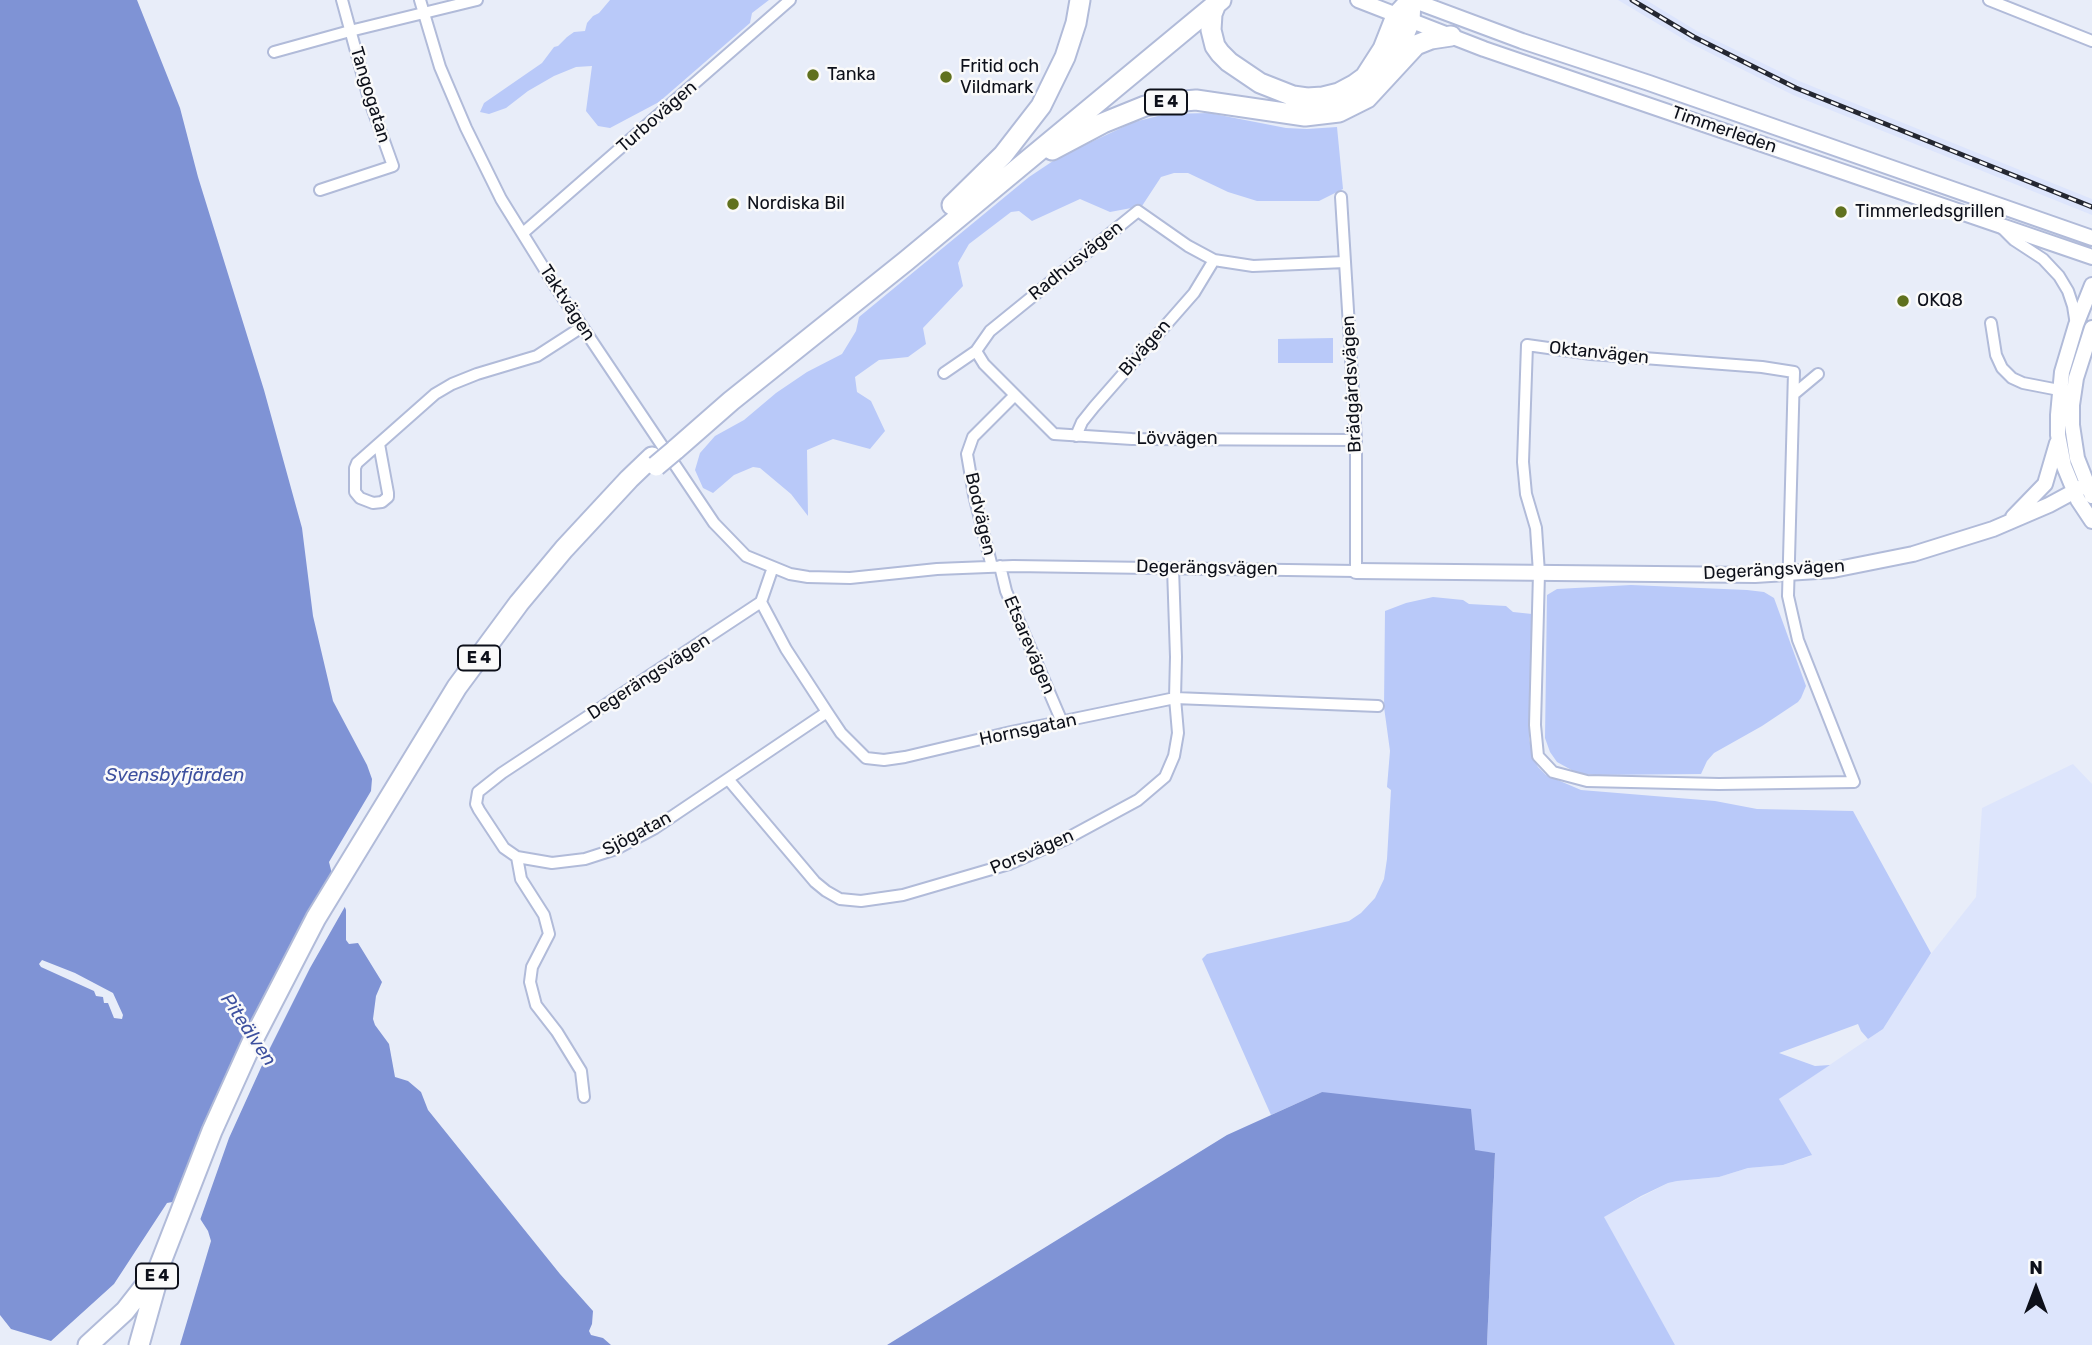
<!DOCTYPE html>
<meta charset="utf-8">
<style>
body{margin:0}
#map{position:relative;width:2092px;height:1345px;overflow:hidden;background:#e8edf9;font-family:Rubik,sans-serif}
canvas{display:block}
.north{position:absolute;left:2001px;top:1254px;width:70px;height:70px;-webkit-text-stroke:5px #fafafa;paint-order:stroke;rotate:0deg;font-size:19px;font-weight:700;line-height:28px;text-align:center;color:#0d101a}
.north::after{content:'';display:block;margin:auto;width:24px;height:32px;background:#0d101a;clip-path:polygon(50% 0,100% 100%,50% 72%,0 100%)}
</style>
<div id="map">
<canvas width="2092" height="1345"></canvas>
<div class="north">N</div>
</div>
<script>
const g = document.querySelector('canvas').getContext('2d');
g.lineJoin = 'round';
function fill(path, color) { g.fillStyle = color; g.fill(path, 'evenodd'); }
const shape = rows => new Path2D(rows.map(r => 'M' + r).join(''));
function strokePath(path, color, width, dash) { g.strokeStyle = color; g.lineWidth = width; g.lineCap = dash ? 'butt' : 'round'; g.setLineDash(dash || []); g.stroke(path); }
function drawText(font, color, halo, rows, align = 'center') {
  g.font = font + ' Rubik,sans-serif'; g.lineWidth = 5; g.setLineDash([]); g.textBaseline = 'middle'; g.strokeStyle = halo; g.fillStyle = color; for (const [text, x, y, turn = 0] of rows) {
    g.save(); g.translate(x, y); g.rotate((+turn || 0) * Math.PI / 180); g.textAlign = isNaN(turn) ? turn : align; if (halo) g.strokeText(text, 0, 0); g.fillText(text, 0, 0); g.restore();
  }
}
fill(shape([
 [1618,0,1646,0,1697,31,1799,81,2092,199,2092,215,1793,95,1690,43],
 [2073,764,2092,784,2092,1345,1675,1345,1603,1217,1668,1183,1677,1181,1719,1177,1748,1168,1783,1165,1811,1156,1779,1099,1883,1029,1927,959,1976,897,1982,808]
]), '#dde5fc');
fill(shape([
 [610,0,769,0,752,13,750,23,659,102,610,128,598,126,586,111,592,66,576,67,554,76,528,91,506,108,489,114,480,112,484,103,542,63,554,47,558,46,567,37,574,32,585,31,587,23,593,16,599,13],
 [1209,113,1286,128,1307,129,1337,127,1343,189,1319,201,1257,201,1228,192,1188,173,1174,173,1161,177,1142,206,1110,212,1080,199,1032,221,1019,211,1011,212,969,244,958,263,963,286,923,328,926,344,908,357,879,360,855,377,857,392,871,401,885,431,870,449,833,439,807,450,808,516,791,494,760,468,753,467,734,475,713,493,703,488,695,470,700,453,715,436,744,420,776,393,807,372,842,354,856,331,859,317,1029,177,1059,157,1134,122,1166,114],
 [1333,338,1333,363,1278,363,1278,339],
 [1631,585,1747,590,1764,592,1774,598,1806,686,1801,698,1798,702,1762,726,1714,753,1707,761,1701,774,1594,775,1577,773,1557,762,1550,752,1545,738,1547,595,1557,589],
 [1433,597,1463,600,1469,604,1506,606,1513,612,1532,614,1529,738,1533,757,1538,767,1546,775,1581,790,1715,801,1757,809,1853,811,1931,953,1883,1029,1868,1039,1861,1031,1858,1024,1779,1053,1815,1066,1830,1065,1779,1099,1812,1155,1783,1165,1748,1168,1719,1177,1677,1181,1668,1183,1641,1196,1604,1217,1675,1345,1487,1345,1495,1153,1475,1151,1322,1092,1271,1115,1202,959,1207,954,1349,921,1361,913,1375,898,1384,879,1387,859,1391,790,1387,787,1390,751,1384,707,1385,611,1406,603]
]), '#b9c9f9');
fill(shape([
 [0,0,137,0,180,108,198,177,264,390,302,528,313,616,333,701,367,765,372,779,371,791,329,862,332,874,346,910,346,940,349,944,358,943,382,982,376,996,373,1019,375,1025,389,1044,395,1077,408,1081,421,1092,428,1110,560,1274,593,1311,592,1324,589,1331,591,1335,603,1338,611,1345,180,1345,211,1241,208,1231,199,1217,178,1201,167,1203,114,1284,51,1341,11,1329,0,1315],
 [42,960,75,973,113,993,123,1015,122,1019,114,1018,108,1003,104,1003,103,997,96,996,94,991,41,967,39,964],
 [1322,1092,1471,1109,1475,1150,1495,1153,1487,1345,887,1345,1227,1135]
]), '#7f93d5');
fill(shape([
 [340,884,347,903,310,968,269,1050,229,1138,199,1223,183,1207,212,1131]
]), '#e8edf9');
const street = shape([
 [420,0,440,67,466,128,501,199,555,286,714,523,746,556,790,574,808,577,850,578,937,569,1013,566,1356,571,1356,440,1341,197],
 [1989,0,2092,41],
 [274,52,350,31,477,0],
 [320,190,393,166,369,99,342,0],
 [2002,228,2014,240,2043,259,2059,276,2068,291,2073,306,2076,325],
 [523,233,790,0],
 [1345,262,1253,266,1214,260,1188,246,1138,211,990,331,976,351,984,364,1054,434,1132,439,1356,440],
 [1991,323,1996,355,2002,368,2012,378,2023,383,2059,390],
 [1527,345,1591,354,1762,367,1794,372,1788,596,1798,640,1854,782,1719,784,1587,781,1553,772,1538,756,1535,725,1539,573,1536,528,1526,494,1523,462,1527,345],
 [944,373,976,351],
 [1794,394,1818,374],
 [1076,436,1082,422,1094,407,1194,293,1214,260],
 [379,444,388,493,388,497,382,502,373,503,360,498,355,492,355,468,357,463,435,394,452,384,477,374,537,356,582,327],
 [1000,566,1006,591,1062,722],
 [992,567,974,495,967,454,973,437,1015,395],
 [761,602,786,649,827,712,841,733,866,758,884,760,905,757,1011,732,1175,698,1378,706],
 [728,779,815,882,826,891,840,899,861,901,903,895,1009,864,1066,839,1138,800,1165,777,1174,756,1178,733,1175,698,1176,657,1173,568],
 [517,857,504,848,479,810,476,804,478,792,502,773,761,602,773,567],
 [584,1097,581,1071,557,1032,536,1005,530,982,532,967,549,934,544,915,521,879,517,857,552,863,585,859,616,849,655,828,827,712]
]);
const secondary = shape([
 [1358,0,1484,49,2092,257],
 [1412,0,1522,41,1649,83,2092,238],
 [2092,285,2076,325,2062,372,2058,415,2058,435,2064,466,2078,500,2092,521],
 [2092,328,2076,378,2072,405,2072,425,2077,458,2092,496],
 [2013,517,2045,484,2057,443],
 [1356,571,1755,575,1833,570,1913,554,1993,529,2049,505,2086,485]
]);
const highway = shape([
 [1216,4,1212,14,1211,30,1215,46,1220,53,1229,62,1260,83,1293,96,1307,98,1323,97,1339,93,1354,85,1365,77,1383,49,1396,16,1411,0],
 [1392,64,1410,21,1411,0],
 [1052,150,1103,123,1145,106,1161,103,1196,100,1305,116,1339,112,1367,98,1416,45,1431,39,1451,36],
 [952,205,1003,155,1041,106,1065,57,1076,23,1080,0],
 [675,450,731,401,906,261,1221,0],
 [88,1345,125,1311,154,1274],
 [139,1345,155,1288,159,1267,212,1131,254,1038,316,918,457,687,519,603,564,549,629,479,652,457]
]);
strokePath(street, '#b1bbd9', 14);
strokePath(secondary, '#b1bbd9', 18);
strokePath(highway, '#b1bbd9', 23);
strokePath(street, '#fff', 10);
strokePath(secondary, '#fff', 14);
strokePath(highway, '#fff', 19);
const rail = shape([
 [1632,0,1694,37,1796,88,2092,207]
]);
strokePath(rail, '#242731', 5);
strokePath(rail, '#fafafa', 2.5, [8]);
const highwayBridge = shape([
 [656,466,675,450]
]);
strokePath(highwayBridge, '#b1bbd9', 23, []);
strokePath(highwayBridge, '#fff', 19);
for (const [x, y, r, color] of [
 [813,75,7,"#60711e"],
 [946,77,7,"#60711e"],
 [733,204,7,"#60711e"],
 [1841,212,7,"#60711e"],
 [1903,301,7,"#60711e"]
]) { const dot = new Path2D(); dot.arc(x, y, r, 0, 2 * Math.PI); g.fillStyle = color; g.fill(dot); strokePath(dot, '#fafafa', 2.5); }
for (const [x, y, w] of [
 [1166,102,42],
 [479,658,42],
 [157,1276,42]
]) { const box = new Path2D(); box.roundRect(x - w / 2, y - 12.5, w, 25, 5); g.fillStyle = '#fafafa'; g.fill(box); strokePath(box, '#0d101a', 2); }
drawText('bold 16px', '#0d101a', null, [
 ["E 4",1166,102],
 ["E 4",479,658],
 ["E 4",157,1276]
]);
drawText('18px', '#0d101a', '#fafafa', [
 ["Fritid och",960,67],
 ["Vildmark",960,88],
 ["Tanka",827,75],
 ["Nordiska Bil",747,204],
 ["Timmerledsgrillen",1855,212],
 ["OKQ8",1917,301]
], 'left');
drawText('18px', '#0d101a', '#fafafa', [
 ["Tangogatan",370,95,73],
 ["Turbovägen",657,117,-41],
 ["Timmerleden",1724,130,19],
 ["Radhusvägen",1076,261,-39],
 ["Taktvägen",567,303,57],
 ["Bivägen",1145,348,-49],
 ["Oktanvägen",1599,353,6],
 ["Brädgårdsvägen",1352,384,-93],
 ["Lövvägen",1177,439],
 ["Bodvägen",980,514,77],
 ["Degerängsvägen",1207,568,1],
 ["Degerängsvägen",1774,570,-3],
 ["Etsarevägen",1029,645,67],
 ["Degerängsvägen",649,677,-33],
 ["Hornsgatan",1028,730,-12],
 ["Sjögatan",637,834,-28],
 ["Porsvägen",1032,852,-23]
]);
drawText('italic 19px', '#3d509f', '#fafafa', [
 ["Svensbyfjärden",175,776],
 ["Piteälven",248,1030,56]
]);
</script>
